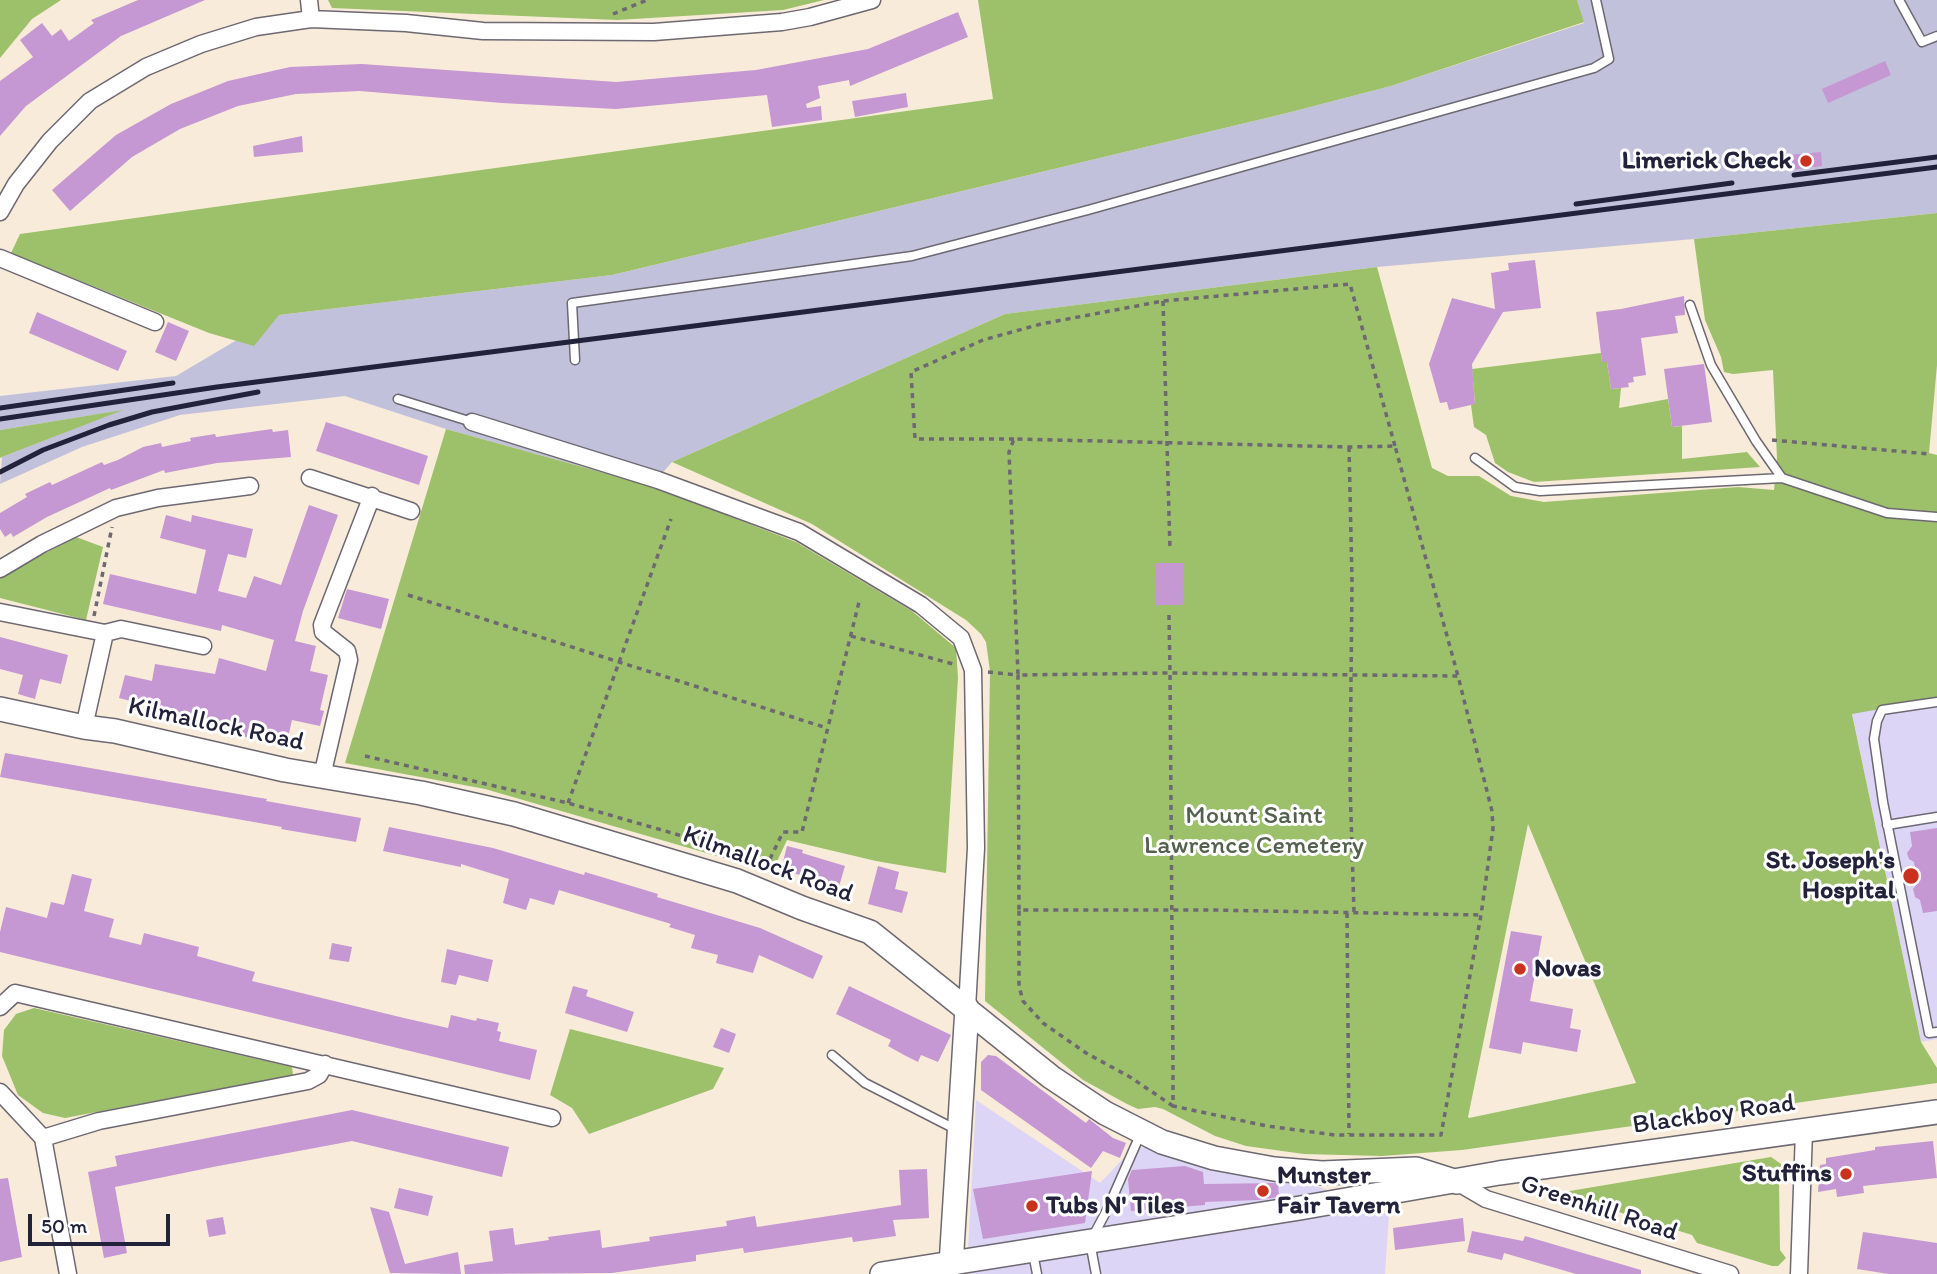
<!DOCTYPE html>
<style>
body{margin:0}
#map{position:relative;width:1937px;height:1274px;overflow:hidden;background:#f8ebd9;font-family:Itim,sans-serif}
canvas{display:block}
.scale{position:absolute;left:28px;top:1214px;width:142px;height:32px;box-sizing:border-box;border:4px solid #22223b;border-top:0;padding-left:9px;font-size:21px;line-height:24px;white-space:nowrap;color:#22223b;-webkit-text-stroke:5px #fff;paint-order:stroke}
</style>
<div id="map">
<canvas width="1937" height="1274"></canvas>
<div class="scale">50 m</div>
</div>
<script>
const g = document.querySelector('canvas').getContext('2d');
g.lineJoin = 'round';
function fill(path, color) { g.fillStyle = color; g.fill(path, 'evenodd'); }
const shape = rows => new Path2D(rows.map(r => 'M' + r).join(''));
function strokePath(path, color, width, dash) { g.strokeStyle = color; g.lineWidth = width; g.lineCap = dash ? 'butt' : 'round'; g.setLineDash(dash || []); g.stroke(path); }
function drawText(font, color, halo, rows, align = 'center') {
  g.font = font + ' Itim,sans-serif'; g.lineWidth = 6; g.setLineDash([]); g.textBaseline = 'middle'; g.strokeStyle = halo; g.fillStyle = color; for (const [text, x, y, turn = 0] of rows) {
    g.save(); g.translate(x, y); g.rotate((+turn || 0) * Math.PI / 180); g.textAlign = isNaN(turn) ? turn : align; if (halo) g.strokeText(text, 0, 0); g.fillText(text, 0, 0); g.restore();
  }
}
fill(shape([
 [1937,699,1937,1039,1921,1042,1852,713],
 [976,1100,1100,1183,1135,1146,1302,1180,1389,1215,1385,1274,969,1274,968,1250]
]), '#ddd5f6');
fill(shape([
 [1577,0,1937,0,1937,213,1694,239,1377,267,1005,314,672,462,651,486,446,429,345,396,180,415,82,447,0,484,2,457,119,411,0,430,0,396,176,376,279,315,612,275,1287,113,1391,86,1584,23]
]), '#c2c1dc');
fill(shape([
 [0,0,61,0,32,19,0,58],
 [328,0,824,0,783,10,617,20,332,8],
 [978,0,1577,0,1584,22,1391,86,1287,113,612,275,279,315,254,346,209,333,11,253,20,234,993,99],
 [1937,213,1937,365,1929,453,1937,455,1937,699,1852,714,1921,1042,1937,1068,1937,1083,1462,1150,1382,1156,1304,1154,1246,1146,1215,1136,1163,1109,1155,1107,1138,1109,1127,1104,1083,1080,985,1001,990,671,986,642,981,634,966,620,812,524,672,462,1005,314,1377,267,1432,468,1448,476,1479,476,1511,496,1544,502,1738,487,1774,490,1777,458,1773,370,1733,374,1724,372,1721,357,1705,320,1694,239],
 [1528,824,1636,1083,1469,1118,1468,1117],
 [1601,353,1602,362,1607,362,1611,389,1621,388,1619,408,1668,399,1672,427,1682,426,1682,459,1747,452,1760,467,1534,482,1508,472,1495,463,1486,435,1474,427,1471,405,1475,403,1472,369],
 [123,410,2,457,0,458,0,430],
 [446,429,651,486,796,542,912,611,956,648,958,678,946,873,876,861,787,840,772,872,485,789,345,763],
 [76,537,103,547,86,620,0,598,0,577],
 [34,1008,292,1067,293,1075,65,1118,43,1113,18,1095,2,1056,4,1030,16,1014],
 [570,1029,724,1068,713,1089,589,1134,572,1108,550,1095],
 [1771,1157,1784,1166,1784,1176,1779,1181,1780,1250,1786,1258,1778,1266,1772,1266,1697,1243,1692,1235,1558,1193]
]), '#9dc06a');
fill(shape([
 [138,0,205,0,121,36,26,106,0,136,0,81,33,57,20,40,42,23,52,36,61,29,69,41,94,23,91,20],
 [958,12,968,37,850,86,849,80,818,86,820,98,806,104,807,108,821,106,822,120,772,127,767,95,616,109,502,103,360,91,296,94,238,106,180,129,132,157,70,211,52,190,116,135,171,104,228,81,290,67,362,64,616,82,756,70,868,49],
 [1885,61,1891,75,1828,103,1822,89],
 [906,93,908,107,855,117,852,101],
 [302,136,303,152,254,157,253,146],
 [1821,152,1822,166,1791,170,1789,155],
 [1535,260,1541,308,1503,312,1472,364,1475,404,1449,410,1447,402,1440,403,1429,364,1452,298,1495,309,1491,273,1509,270,1508,263],
 [1684,296,1685,315,1675,316,1678,333,1641,338,1646,375,1633,377,1634,382,1628,383,1629,387,1611,389,1607,362,1602,362,1596,312,1621,309],
 [37,312,127,351,118,371,29,333],
 [168,322,189,331,176,361,155,352],
 [1704,364,1712,422,1672,427,1664,369],
 [326,422,428,456,419,485,316,451],
 [272,429,273,432,288,430,291,457,217,463,165,473,164,470,111,490,110,488,47,517,13,537,11,533,5,537,0,529,0,513,27,497,25,494,50,482,52,485,102,462,104,465,118,460,143,447,161,443,162,447,176,444,191,441,190,438,215,434,216,437],
 [309,505,338,515,303,611,295,641,316,646,310,671,328,675,320,710,324,711,320,726,292,720,286,746,202,727,203,719,119,698,125,675,152,681,155,664,215,674,219,658,266,671,274,640,222,625,221,631,103,604,110,574,196,594,206,550,160,538,166,515,191,522,192,515,253,529,246,558,228,554,218,591,246,598,254,576,281,585],
 [1155,563,1184,563,1183,605,1156,605],
 [347,589,389,599,381,629,338,618],
 [0,637,68,655,61,684,40,679,35,699,18,694,23,675,0,669],
 [5,753,255,797,267,799,266,801,361,818,356,842,281,829,282,827,0,777],
 [389,827,493,848,584,875,585,872,635,887,658,894,657,897,760,928,823,956,813,979,759,955,753,973,716,963,718,955,691,948,695,935,669,927,671,924,559,890,554,905,530,898,526,910,503,903,509,879,461,864,461,867,383,851],
 [1937,828,1937,911,1923,913,1920,900,1915,897,1913,889,1917,884,1914,862,1909,859,1907,853,1912,846,1910,832],
 [787,846,803,850,802,853,845,866,838,890,807,881,808,877,781,870],
 [878,866,899,872,895,889,908,892,902,913,868,904],
 [72,874,92,879,84,911,114,919,109,937,141,945,144,933,199,947,197,956,255,972,252,981,404,1018,448,1028,451,1015,476,1021,477,1018,499,1023,497,1031,501,1032,499,1041,537,1050,530,1080,0,952,0,932,6,907,47,918,51,902,64,905],
 [1511,931,1542,936,1530,1001,1573,1009,1570,1028,1581,1030,1577,1052,1523,1042,1521,1054,1489,1048],
 [332,943,352,947,349,962,329,959],
 [447,949,493,960,488,982,459,975,456,985,441,982],
 [573,986,588,990,586,996,634,1012,627,1032,565,1013],
 [849,986,951,1035,938,1062,921,1055,918,1062,904,1055,888,1046,891,1040,836,1014],
 [721,1028,736,1034,729,1053,713,1047],
 [988,1055,996,1056,1086,1123,1089,1119,1113,1138,1126,1143,1120,1158,1103,1151,1091,1168,981,1090,981,1062],
 [352,1110,509,1147,502,1177,352,1141,213,1167,115,1187,127,1253,104,1258,88,1172,117,1166,115,1156],
 [1933,1141,1937,1178,1863,1186,1864,1193,1837,1197,1836,1189,1818,1192,1820,1165,1826,1164,1826,1158,1875,1150,1875,1147],
 [1185,1166,1203,1172,1204,1184,1278,1183,1279,1197,1258,1200,1205,1202,1205,1205,1131,1211,1128,1179,1132,1170],
 [927,1169,929,1218,893,1220,896,1236,853,1242,852,1237,744,1253,743,1248,696,1255,696,1261,612,1273,465,1274,464,1265,493,1261,489,1231,513,1228,515,1245,549,1240,548,1237,600,1230,602,1248,650,1241,649,1237,727,1226,726,1221,755,1216,757,1227,901,1205,899,1170],
 [1092,1171,1085,1223,983,1239,973,1189],
 [8,1178,22,1257,0,1262,0,1179],
 [399,1188,433,1196,428,1216,394,1208],
 [370,1207,389,1212,405,1264,458,1252,461,1274,390,1273],
 [223,1217,226,1234,209,1237,206,1220],
 [1463,1218,1465,1241,1395,1250,1393,1228],
 [1472,1231,1523,1241,1525,1236,1641,1270,1641,1274,1576,1274,1504,1253,1502,1260,1467,1252],
 [1863,1232,1937,1243,1937,1274,1889,1274,1857,1269]
]), '#c597d3');
const lane = shape([
 [1899,0,1922,42,1937,36],
 [1690,305,1711,365,1756,441,1782,478],
 [575,360,572,303,912,256,1088,210,1594,68,1609,59,1596,0],
 [398,399,472,422],
 [1475,458,1515,487,1540,491,1782,478,1887,513,1937,517],
 [1937,702,1882,710,1877,721,1874,739,1883,802,1929,1033,1937,1032],
 [1887,825,1937,817],
 [832,1055,865,1083,957,1130],
 [1033,1253,1037,1274],
 [1096,1274,1090,1242,1107,1210,1140,1135]
]);
const street = shape([
 [309,0,311,19],
 [0,212,16,184,50,141,90,101,146,67,201,44,256,27,311,19,406,23,483,31,654,32,782,22,810,17,872,0],
 [0,258,155,322],
 [472,422,658,480,799,532,921,605,961,638,973,670,976,848,967,1008],
 [310,478,411,511],
 [0,569,42,544,116,508,158,498,250,486],
 [0,612,105,633,121,629,203,646],
 [84,727,105,633],
 [322,776,349,660,347,651,323,632,322,625,372,496],
 [0,1007,15,993,552,1118],
 [0,1092,43,1138,68,1274],
 [43,1138,99,1121,308,1081,319,1075,325,1064],
 [1457,1182,1486,1199,1730,1274],
 [1799,1274,1804,1131]
]);
const secondary = shape([
 [0,709,84,727,115,731,285,770,421,793,514,814,737,881,802,908,870,932,1051,1077,1105,1113,1162,1142,1214,1158,1274,1169,1322,1173,1416,1169,1457,1182],
 [951,1265,967,1008],
 [882,1274,1300,1208,1499,1173,1937,1112]
]);
strokePath(lane, '#6d6872', 11);
strokePath(street, '#6d6872', 19);
strokePath(secondary, '#6d6872', 26);
strokePath(shape([
 [613,14,647,0],
 [1163,301,1170,550],
 [1014,439,915,439,911,372,983,340,1041,324,1163,301,1350,284,1395,446],
 [1772,440,1929,454],
 [1349,447,1352,581,1350,783,1354,912],
 [408,595,827,728],
 [1169,615,1170,673,1173,1066,1173,1106,1267,1126,1335,1135,1441,1135,1481,915,1493,829,1492,811,1458,676,1170,673,1018,675,1009,452,1014,439,1349,447,1395,446,1458,676],
 [94,616,112,527],
 [851,636,953,664],
 [988,672,1018,675,1019,910],
 [365,756,568,803,769,861,783,832,802,832,859,602],
 [568,803,671,519],
 [1347,913,1349,1134],
 [1173,1106,1130,1077,1086,1053,1043,1023,1023,1001,1019,986,1019,910,1212,910,1481,915]
]), '#6d6872', 3.5, [5, 5]);
strokePath(lane, '#fff', 8);
strokePath(street, '#fff', 16);
strokePath(secondary, '#fff', 23);
strokePath(shape([
 [1794,175,1937,157],
 [1576,204,1732,183],
 [0,408,173,383],
 [0,419,217,387,1937,167],
 [0,472,43,450,109,425,152,412,258,392]
]), '#22223b', 5);
for (const [x, y, r, color] of [
 [1806,161,7,"#c8321e"],
 [1911,876,9,"#c8321e"],
 [1520,969,7,"#c8321e"],
 [1846,1174,7,"#c8321e"],
 [1263,1191,7,"#c8321e"],
 [1032,1206,7,"#c8321e"]
]) { const dot = new Path2D(); dot.arc(x, y, r, 0, 2 * Math.PI); g.fillStyle = color; g.fill(dot); strokePath(dot, '#fff', 2.5); }
drawText('bold 26px', '#22223b', '#fff', [
 ["Limerick Check",1792,161],
 ["St. Joseph's",1895,861],
 ["Hospital",1895,891],
 ["Novas",1534,969,"left"],
 ["Stuffins",1832,1174],
 ["Munster",1277,1176,"left"],
 ["Fair Tavern",1277,1206,"left"],
 ["Tubs N' Tiles",1046,1206,"left"]
], 'right');
drawText('26px', '#22223b', '#fff', [
 ["Kilmallock Road",216,725,12],
 ["Kilmallock Road",768,865,20],
 ["Blackboy Road",1714,1115,-8],
 ["Greenhill Road",1599,1209,18]
]);
drawText('26px', '#53614e', '#fff', [
 ["Mount Saint",1254,816],
 ["Lawrence Cemetery",1254,846]
]);
</script>
